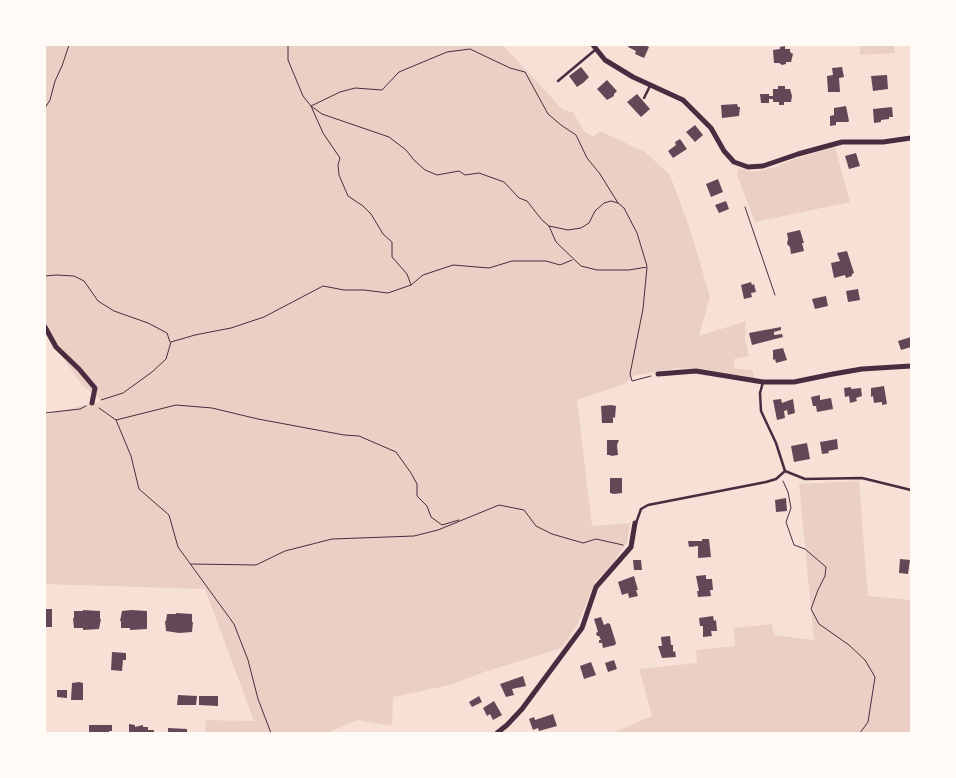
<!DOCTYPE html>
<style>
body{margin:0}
#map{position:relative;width:956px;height:778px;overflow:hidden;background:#f7e1d7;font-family:Cabin,sans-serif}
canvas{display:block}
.frame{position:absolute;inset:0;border:46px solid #fffaf5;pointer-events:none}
</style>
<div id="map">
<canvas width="956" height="778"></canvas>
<div class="frame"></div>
</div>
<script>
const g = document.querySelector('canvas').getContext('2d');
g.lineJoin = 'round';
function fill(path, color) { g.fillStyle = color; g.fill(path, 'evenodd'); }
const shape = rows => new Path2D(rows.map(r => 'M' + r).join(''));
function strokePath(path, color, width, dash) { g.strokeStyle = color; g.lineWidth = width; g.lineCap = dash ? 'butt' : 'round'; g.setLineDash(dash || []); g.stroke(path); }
fill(shape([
 [45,45,503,45,563,110,573,112,584,131,593,137,600,131,645,152,670,175,691,232,710,297,699,336,746,321,745,339,749,356,734,359,734,368,752,370,755,378,704,369,677,368,633,376,625,384,577,400,592,526,630,523,627,542,613,563,595,582,578,623,562,648,487,671,450,685,393,697,392,726,358,720,327,733,205,733,206,720,254,721,205,589,45,584,45,415,92,403,103,402,81,384,45,331],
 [860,45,894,45,895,53,860,55],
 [835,147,850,202,755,222,737,175,739,168,754,172,776,167,791,160],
 [859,481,868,596,911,600,911,733,612,733,652,716,639,669,697,663,696,650,735,646,734,628,772,624,774,635,814,640,799,484]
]), '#ebcfc5');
fill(shape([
 [629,45,645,45,649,47,644,58,635,54,636,51,628,47],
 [785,46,785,49,790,49,790,52,793,54,791,62,786,62,786,64,782,65,779,63,774,63,773,50,780,49,780,47],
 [581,67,589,77,583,83,577,87,569,76],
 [842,67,844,77,839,78,840,92,828,92,827,76,833,75,832,68],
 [887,75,888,89,873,91,871,76],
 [607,80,617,91,614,94,614,96,607,100,597,89],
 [778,86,785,86,785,89,790,89,792,96,791,102,784,102,784,105,779,105,779,102,773,102,773,99,769,99,769,103,761,103,760,94,769,94,769,96,773,96,773,89,778,89],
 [637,94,650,109,641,117,627,102],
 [737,104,738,107,740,107,739,116,722,118,721,105],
 [846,106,849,121,848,122,836,122,836,125,830,126,830,116,834,115,834,108],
 [892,107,893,117,889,117,889,119,881,120,881,122,874,123,873,109],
 [695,125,703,135,695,142,686,132],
 [680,139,687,149,673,158,668,151,676,145,675,142],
 [856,153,860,166,849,169,845,156],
 [718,179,723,192,711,197,706,184],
 [726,201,729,209,719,213,715,205],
 [800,230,804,243,802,243,804,251,791,254,790,247,787,244,788,239,787,233],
 [847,251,854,273,852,274,852,276,846,278,845,275,834,278,831,263,840,261,837,253],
 [751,282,752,285,754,284,756,292,751,293,752,297,744,299,741,285],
 [858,289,860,300,848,302,846,291],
 [826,296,828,306,815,309,812,299],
 [781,327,781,330,774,332,774,335,782,334,783,337,752,345,749,333],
 [911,337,911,347,901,350,898,341],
 [783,348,787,360,776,363,775,359,773,360,773,350],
 [884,386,887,404,882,405,882,402,874,403,873,396,871,397,871,388],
 [851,387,851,389,861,388,862,396,856,398,857,401,850,403,849,396,845,397,844,388],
 [820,395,820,400,831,398,833,409,817,412,816,406,813,406,811,397],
 [781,399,782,403,793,399,795,413,788,415,787,410,784,411,785,418,777,420,773,400],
 [611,405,616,406,615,418,613,417,613,423,602,423,601,406],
 [837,439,838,449,828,451,829,453,822,454,820,442],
 [607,440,619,440,617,445,618,455,611,456,610,455,607,455],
 [807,443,810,459,794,462,791,446],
 [610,478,622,478,622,493,614,494,610,493],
 [786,498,787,511,776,512,775,500],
 [702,539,709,539,711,557,698,558,698,546,689,547,688,541,702,541],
 [900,559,910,560,908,574,899,573],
 [633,560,641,560,642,570,634,570],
 [706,575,706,579,712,579,713,590,710,590,711,596,698,597,697,591,699,591,696,576],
 [634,576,638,590,636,590,638,596,629,598,628,593,622,595,618,582],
 [45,609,52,609,52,627,45,627],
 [83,610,100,611,100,619,101,619,99,629,83,630,83,628,74,628,73,618,74,618,74,611,83,611],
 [131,610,147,611,147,629,130,630,130,628,121,628,121,621,120,621,122,611],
 [176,613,192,614,192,622,193,622,192,632,179,633,166,631,165,621,166,621,167,614,176,614],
 [713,616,714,621,716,620,717,631,711,631,712,636,703,637,703,626,700,626,699,618],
 [601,617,604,625,608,623,610,624,616,643,615,645,603,648,602,643,599,643,599,640,601,640,599,636,597,636,596,633,598,632,594,619],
 [670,636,671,645,673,645,673,652,675,651,676,657,662,658,658,646,662,646,661,637],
 [112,652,126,653,126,660,123,660,122,671,111,670],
 [614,660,617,669,608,672,605,663],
 [591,662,596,675,584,679,580,666],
 [523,676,526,686,512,689,514,695,506,697,500,684],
 [79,682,83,683,83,700,71,700,72,683],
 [57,690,67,690,67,698,57,697],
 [178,695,197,696,196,705,177,705],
 [199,696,218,696,218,706,199,705],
 [479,696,482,702,472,707,469,702],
 [494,701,502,715,493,720,490,714,487,716,483,708],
 [553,714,557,726,539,731,538,728,533,730,529,719,534,717,535,720],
 [129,724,135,725,135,727,143,725,143,727,148,727,148,730,154,730,154,733,129,733],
 [89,725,112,725,112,731,109,731,109,733,89,733],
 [168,728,187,729,187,733,168,733]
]), '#644757');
strokePath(shape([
 [288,45,288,60,303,96,311,106,322,114,389,137,406,150,414,160,425,170,437,175,459,171,465,175,479,173,504,182,519,198,527,201,542,220,549,226,556,242,581,266,597,270,629,270,647,267,643,309,630,374,632,381,651,376],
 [45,108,50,100,55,81,62,66,69,45],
 [745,207,775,295],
 [549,226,568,230,581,228,589,223,595,211,604,203,611,201,618,203,624,208,637,233,647,266],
 [45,276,56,275,74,276,84,281,98,301,114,311,148,323,167,333,170,342],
 [411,285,407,274,392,257,392,242,383,234,371,214,363,206,348,196,339,175,338,165,340,158,323,133,311,106,340,92,355,88,382,90,399,72,447,52,470,49,510,68,525,72,548,114,561,125,576,135,587,158,600,174,618,203],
 [101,400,123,393,152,372,166,359,171,342,195,335,231,328,264,317,323,286,344,290,364,290,388,293,411,285,423,275,453,265,489,268,512,261,546,261,560,265,572,260],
 [99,408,116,420,176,405,212,408,258,419,344,435,359,436,396,452,411,473,417,484,417,496,427,506,431,517,442,525,459,520],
 [45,413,80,409,86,406],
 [116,420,131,456,139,489,169,515,178,547,234,624,248,660,258,699,271,733],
 [783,481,788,492,791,508,786,522,794,545,805,549,826,567,825,576,818,590,811,609,819,624,849,645,865,660,875,677,868,722,860,733],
 [191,564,256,565,285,551,332,539,414,536,438,530,499,505,524,510,536,526,552,534,583,543,596,539,623,545]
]), '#4a2c40', 1);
strokePath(shape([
 [558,81,595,50],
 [644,98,650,86],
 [763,382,760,393,761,411,776,443,785,471],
 [785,471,805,479,862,478,911,490],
 [636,523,641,509,648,505,766,482,776,479,785,471]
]), '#4a2c40', 2.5);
strokePath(shape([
 [593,45,605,60,633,77,683,100,711,128,724,151,734,162,748,167,763,166,798,154,842,142,883,142,911,138],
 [45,327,56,347,79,369,95,388,92,403],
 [658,374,696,371,763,382,794,382,833,374,862,369,911,366],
 [497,733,507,725,522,709,582,628,596,587,631,547,635,523]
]), '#4a2c40', 5);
</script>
